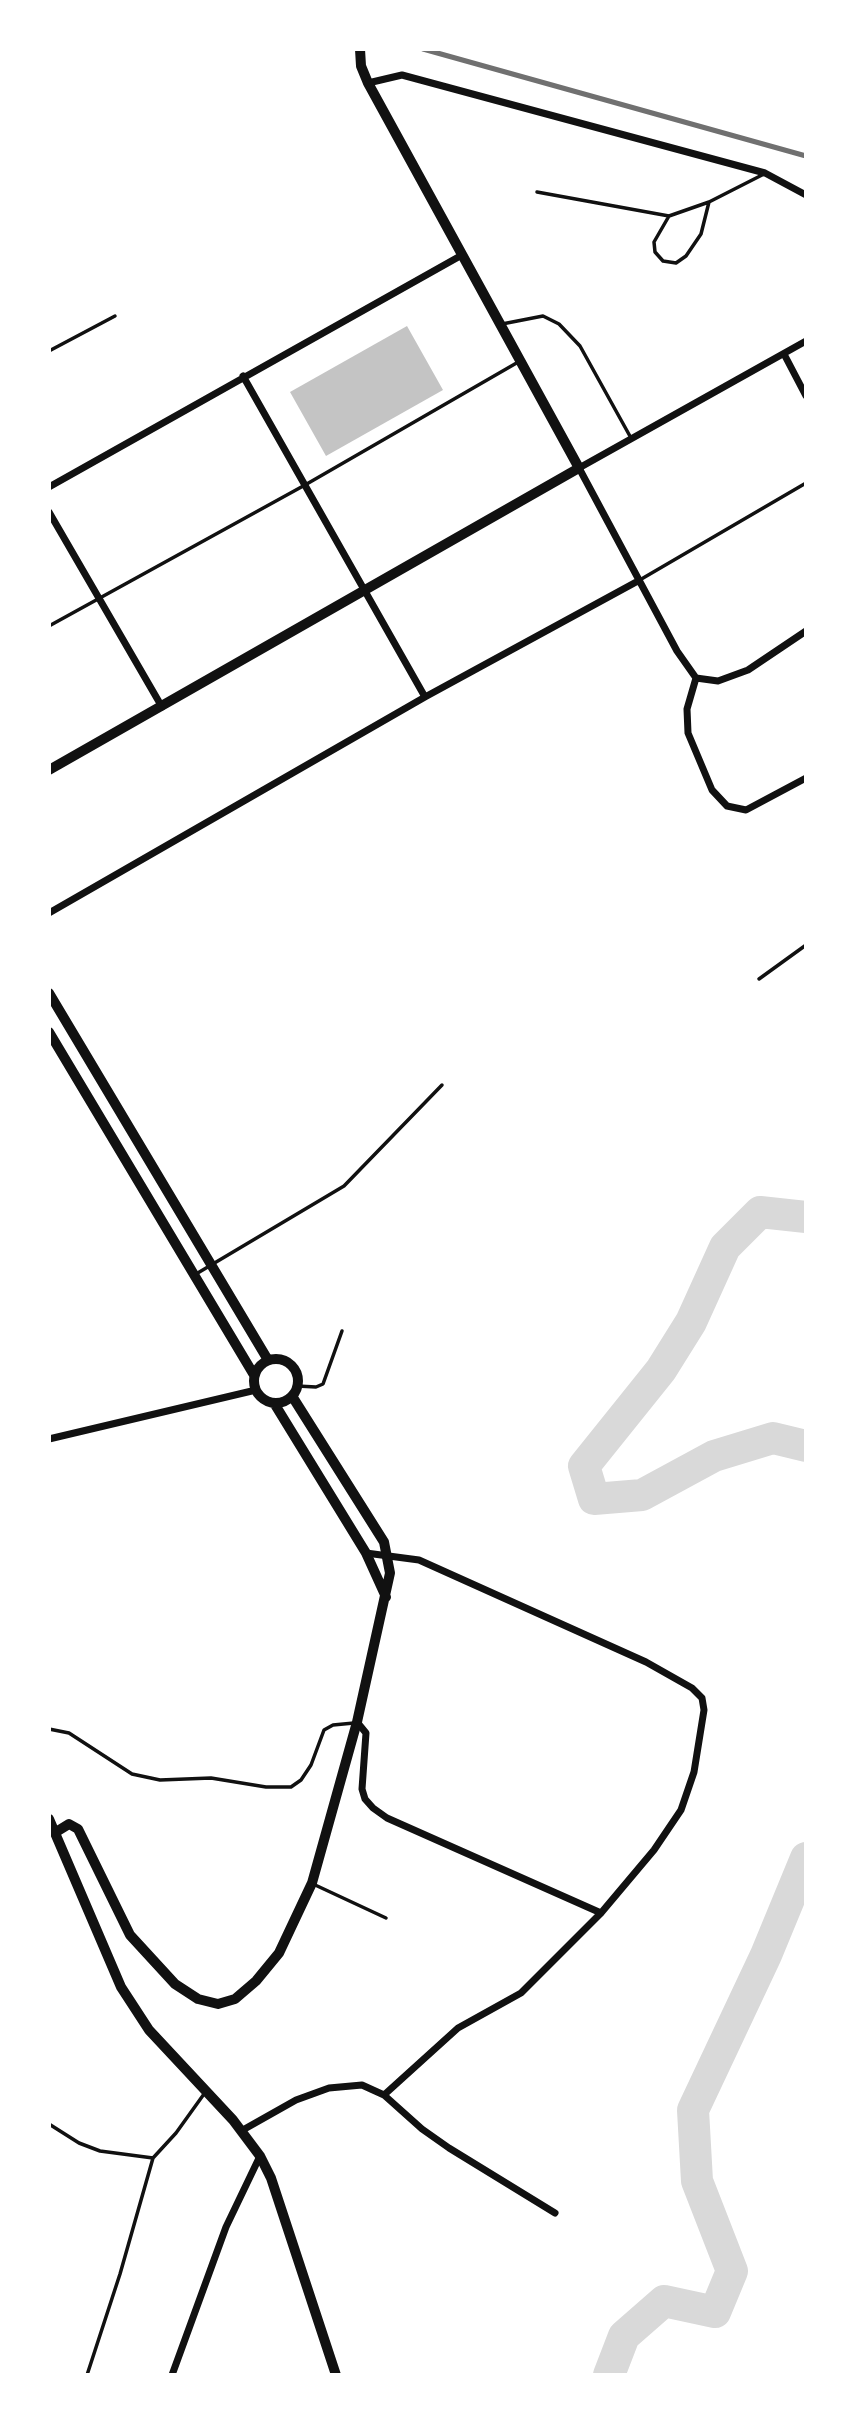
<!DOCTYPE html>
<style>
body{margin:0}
#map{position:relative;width:855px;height:2424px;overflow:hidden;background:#fff;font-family:Barlow,sans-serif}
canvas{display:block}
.frame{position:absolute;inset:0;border:51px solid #fff;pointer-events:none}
</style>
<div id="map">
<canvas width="855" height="2424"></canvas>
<div class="frame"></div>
</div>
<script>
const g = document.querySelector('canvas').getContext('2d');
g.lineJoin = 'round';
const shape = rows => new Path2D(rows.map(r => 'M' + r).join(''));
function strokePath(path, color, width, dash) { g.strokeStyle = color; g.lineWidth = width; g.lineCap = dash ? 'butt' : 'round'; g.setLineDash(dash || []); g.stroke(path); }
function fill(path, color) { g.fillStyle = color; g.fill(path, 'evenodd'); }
strokePath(shape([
 [806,1217,760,1212,725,1247,691,1322,661,1370,584,1466,594,1499,642,1495,714,1456,773,1438,806,1446],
 [609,2375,624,2336,664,2301,715,2312,732,2271,697,2181,693,2110,766,1955,806,1858]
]), '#d9d9d9', 32);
fill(shape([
 [407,326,443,390,326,456,290,392]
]), '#c4c4c4');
strokePath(shape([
 [537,192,669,216,709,202,764,174],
 [669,216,654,242,655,252,663,261,676,263,686,256,701,234,709,202],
 [502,324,543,316,559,324,580,346,631,438],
 [49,351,115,316],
 [638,581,806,483],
 [49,626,305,485,520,361],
 [759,979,806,945],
 [196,1274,344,1186,442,1085],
 [297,1386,316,1387,323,1384,342,1331],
 [49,1729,69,1733,132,1774,160,1780,211,1778,266,1787,291,1787,301,1780,311,1765,324,1730,333,1725,354,1723],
 [313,1884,386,1918],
 [49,2124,79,2143,100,2151,153,2158],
 [87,2375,120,2274,153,2158,176,2133,204,2094]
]), '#111', 3.5);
strokePath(shape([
 [368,83,402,75,765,173,806,195],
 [806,341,579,468,677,651,696,678,718,681,748,670,806,631],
 [784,354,806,396],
 [243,376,425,697],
 [49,487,462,255],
 [49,512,162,707],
 [696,678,687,709,688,733,712,790,727,806,746,810,806,778],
 [49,913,425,697,638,581],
 [49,1439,256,1390],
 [366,1553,419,1560,646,1662,692,1688,702,1698,704,1710,694,1772,681,1810,654,1850,601,1913,521,1993,458,2028,384,2095],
 [357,1722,366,1733,362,1789,365,1799,373,1808,387,1818,601,1913],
 [241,2131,296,2100,329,2088,362,2085,384,2095,422,2129,449,2148,555,2213],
 [172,2375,226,2227,260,2156]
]), '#111', 7);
strokePath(shape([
 [49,993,268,1360],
 [49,1032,254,1375],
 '254 1381a22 22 0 1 1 44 0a22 22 0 1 1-44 0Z',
 [274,1403,366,1553,386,1597],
 [49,1819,121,1987,149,2030,233,2120,260,2156,271,2178,336,2375],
 [56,1832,69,1824,78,1829,130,1935,175,1984,198,1999,218,2004,235,1999,256,1981,279,1953,312,1883,357,1722,390,1573,384,1542,292,1396]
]), '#111', 10);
strokePath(shape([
 [49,770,579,468,368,83,361,66,360,49]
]), '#111', 10);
strokePath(shape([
 [423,49,806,156]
]), '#707070', 5);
</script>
